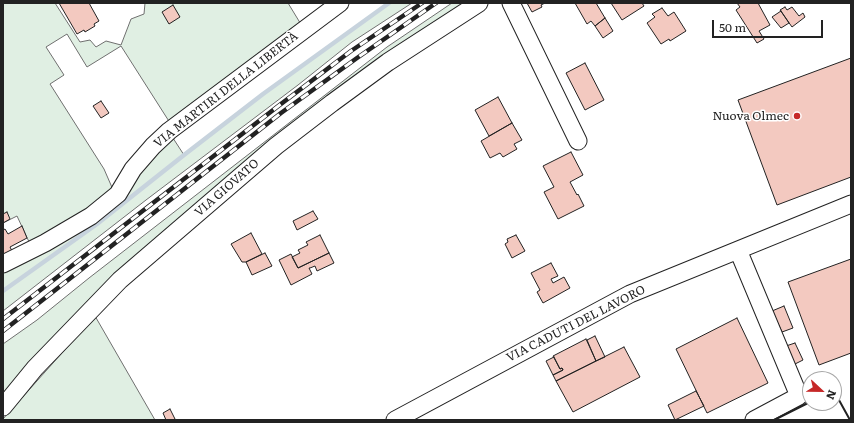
<!DOCTYPE html>
<meta charset="utf-8">
<style>
body{margin:0}
#map{position:relative;width:854px;height:423px;overflow:hidden;background:#fff;font-family:Literata,serif}
canvas{display:block}
.frame{position:absolute;inset:0;border:4px solid #222;pointer-events:none}
.north{position:absolute;left:802px;top:371px;width:40px;height:40px;box-sizing:border-box;background:#fff;border:1px solid #a7a7a7;border-radius:50%;rotate:112deg;font-size:11px;font-weight:700;line-height:16px;text-align:center;color:#222}
.north::after{content:'';display:block;margin:auto;width:14px;height:18px;background:#c62828;clip-path:polygon(50% 0,100% 100%,50% 72%,0 100%)}
.scale{position:absolute;left:712px;top:20px;width:111px;height:18px;box-sizing:border-box;border:2px solid #222;border-top:0;padding-left:5px;font-size:12px;line-height:14px;white-space:nowrap;color:#222;-webkit-text-stroke:3px #fff;paint-order:stroke}
</style>
<div id="map">
<canvas width="854" height="423"></canvas>
<div class="frame"></div>
<div class="north">N</div>
<div class="scale">50 m</div>
</div>
<script>
const g = document.querySelector('canvas').getContext('2d');
g.lineJoin = 'round';
function fill(path, color) { g.fillStyle = color; g.fill(path, 'evenodd'); }
const shape = rows => new Path2D(rows.map(r => 'M' + r).join(''));
function strokePath(path, color, width, dash) { g.strokeStyle = color; g.lineWidth = width; g.lineCap = dash ? 'butt' : 'round'; g.setLineDash(dash || []); g.stroke(path); }
function drawText(font, color, halo, rows, align = 'center') {
  g.font = font + ' Literata,serif'; g.lineWidth = 3; g.setLineDash([]); g.textBaseline = 'middle'; g.strokeStyle = halo; g.fillStyle = color; for (const [text, x, y, turn = 0] of rows) {
    g.save(); g.translate(x, y); g.rotate((+turn || 0) * Math.PI / 180); g.textAlign = isNaN(turn) ? turn : align; if (halo) g.strokeText(text, 0, 0); g.fillText(text, 0, 0); g.restore();
  }
}
const green = shape([
 [3,3,55,3,80,42,90,40,96,47,106,41,121,45,131,19,144,14,145,3,288,3,302,26,172,126,121,46,87,67,67,34,46,47,64,75,50,84,104,169,114,192,30,244,17,216,3,223,3,3],
 [389,3,412,3,352,42,298,85,146,200,3,311,3,268,94,220,171,135,184,155,263,94,389,3],
 [452,3,472,3,274,142,3,402,3,344,37,320,89,278,387,47,452,3],
 [95,316,155,420,3,420,3,419,95,316]
]);
fill(green, '#e0efe3');
strokePath(green, '#6f6f6f', 1);
strokePath(shape([
 [3,291,97,224,184,155,263,94,389,3]
]), '#c7d3dd', 4.5);
const building = shape([
 [59,3,89,3,99,21,94,24,95,26,85,32,84,30,77,34,59,3],
 [527,3,545,3,541,5,542,7,532,12,527,3],
 [575,3,596,3,605,18,595,26,591,21,587,24,575,3],
 [611,3,642,3,644,6,622,20,611,3],
 [737,3,758,3,770,25,759,31,764,39,757,43,736,10,740,7,737,3],
 [173,5,180,17,169,24,162,12,173,5],
 [785,7,787,10,792,7,799,16,803,13,805,17,792,27,780,10,785,7],
 [662,8,668,16,674,12,686,31,670,41,669,39,661,44,647,23,655,17,652,14,662,8],
 [781,11,789,23,781,28,772,17,781,11],
 [605,18,613,31,603,38,595,26,605,18],
 [851,58,851,177,777,205,738,100,851,58],
 [585,63,604,100,585,110,566,73,585,63],
 [498,97,512,123,489,136,475,110,498,97],
 [101,101,109,113,101,118,93,106,101,101],
 [512,123,522,140,514,144,517,149,503,157,500,153,490,158,481,141,512,123],
 [571,152,583,175,570,182,577,195,578,194,584,206,558,219,544,192,554,187,543,166,571,152],
 [313,211,318,219,297,230,293,221,313,211],
 [7,212,10,219,3,223,3,214,7,212],
 [22,226,27,238,10,247,12,251,4,255,3,254,3,230,5,229,8,234,22,226],
 [251,233,262,254,246,262,242,262,231,244,251,233],
 [320,235,329,253,298,268,292,257,300,253,298,250,308,245,306,242,320,235],
 [516,235,525,251,512,258,505,244,508,242,507,239,516,235],
 [265,253,272,266,252,275,246,262,265,253],
 [329,253,334,263,317,271,315,266,310,268,309,268,312,274,291,285,279,260,291,254,298,268,329,253],
 [851,259,851,353,819,365,788,282,851,259],
 [551,263,558,276,551,279,553,283,564,277,570,288,543,303,537,292,540,290,531,273,551,263],
 [784,306,793,328,782,332,772,311,784,306],
 [737,318,768,383,707,413,676,349,737,318],
 [595,336,605,357,596,361,587,340,595,336],
 [586,339,596,361,556,381,553,375,563,370,562,368,560,369,553,356,586,339],
 [795,343,803,360,791,366,783,347,795,343],
 [624,347,640,377,573,412,556,381,624,347],
 [554,357,560,369,562,368,563,370,553,375,546,361,554,357],
 [696,391,704,406,675,420,668,405,696,391],
 [170,409,175,419,173,420,166,420,163,413,170,409]
]);
fill(building, '#f3c9c0');
strokePath(building, '#222', 1);
const minor = shape([
 [511,3,578,141],
 [738,250,799,396,754,420],
 [3,264,45,243,91,216,118,194,133,169,153,146,169,131,340,3],
 [3,407,35,368,120,280,276,146,332,103,388,62,479,3],
 [395,420,630,294,851,204]
]);
strokePath(minor, '#222', 19);
strokePath(minor, '#fff', 17);
const rail = shape([
 [3,319,277,107,351,51,422,3],
 [3,331,281,113,357,58,436,3]
]);
strokePath(rail, '#222', 4.5);
strokePath(rail, '#fff', 3, [9]);
strokePath(shape([
 [834,391,850,420],
 [774,420,810,402]
]), '#222', 2);
for (const [x, y, r, color] of [
 [797,116,4,"#c62828"]
]) { const dot = new Path2D(); dot.arc(x, y, r, 0, 2 * Math.PI); g.fillStyle = color; g.fill(dot); strokePath(dot, '#fff', 1.5); }
drawText('12px', '#222', '#fff', [
 ["VIA MARTIRI DELLA LIBERTÀ",226,90,-38],
 ["VIA GIOVATO",227,188,-41],
 ["VIA CADUTI DEL LAVORO",576,324,-27]
]);
drawText('12px', '#222', '#fff', [
 ["Nuova Olmec",789,116]
], 'right');
</script>
